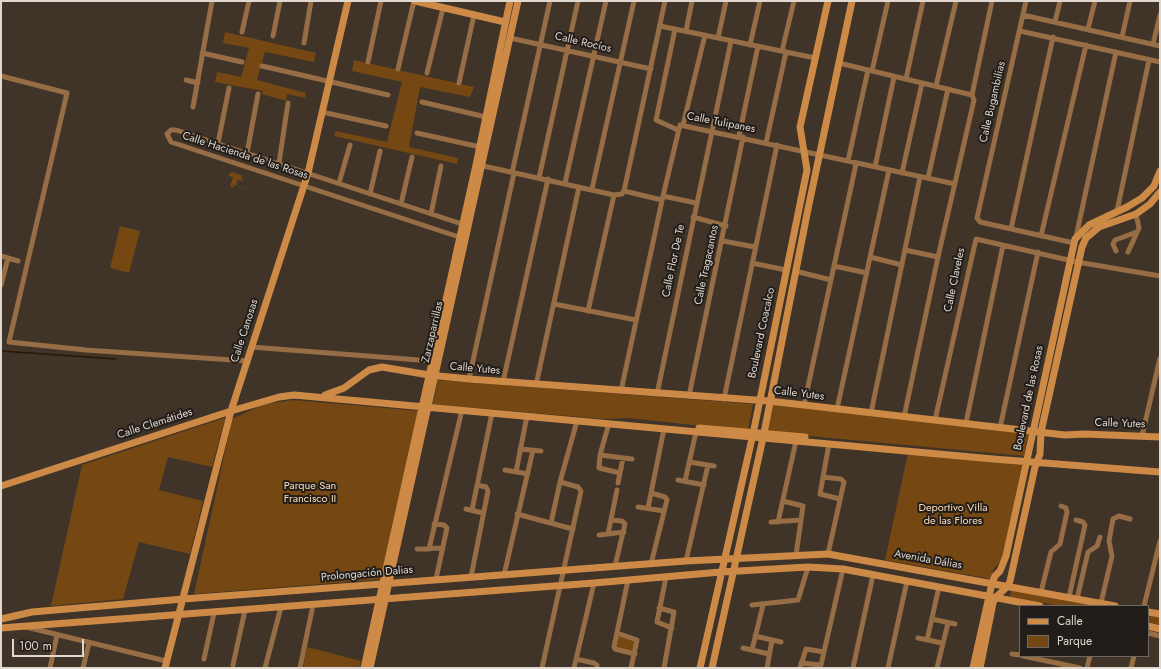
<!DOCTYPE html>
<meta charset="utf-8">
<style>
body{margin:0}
#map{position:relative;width:1161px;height:669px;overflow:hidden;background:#403429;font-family:Jost,sans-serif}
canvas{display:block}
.frame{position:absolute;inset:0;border:2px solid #dfd8d1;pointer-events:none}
.legend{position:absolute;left:1019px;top:605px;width:130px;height:52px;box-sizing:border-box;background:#221d18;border:1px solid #6e6862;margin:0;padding:5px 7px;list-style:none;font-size:12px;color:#dfd8d1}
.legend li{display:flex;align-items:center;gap:8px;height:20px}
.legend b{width:20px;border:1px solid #6e6862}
.scale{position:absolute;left:12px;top:639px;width:72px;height:18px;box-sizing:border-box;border:2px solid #dfd8d1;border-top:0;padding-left:5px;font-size:12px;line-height:14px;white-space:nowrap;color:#dfd8d1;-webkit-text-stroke:3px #221d18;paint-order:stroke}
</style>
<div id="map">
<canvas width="1161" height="669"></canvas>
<div class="frame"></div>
<ul class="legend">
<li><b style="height:5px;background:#cc8a46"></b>Calle</li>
<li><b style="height:11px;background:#744713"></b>Parque</li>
</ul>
<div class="scale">100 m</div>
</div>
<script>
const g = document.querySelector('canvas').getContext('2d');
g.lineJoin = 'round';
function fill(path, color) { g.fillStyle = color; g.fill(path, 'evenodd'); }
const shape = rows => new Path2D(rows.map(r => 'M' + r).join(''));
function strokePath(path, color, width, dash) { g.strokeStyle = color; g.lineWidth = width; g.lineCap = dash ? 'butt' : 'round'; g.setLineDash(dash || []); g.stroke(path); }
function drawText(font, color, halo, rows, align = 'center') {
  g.font = font + ' Jost,sans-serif'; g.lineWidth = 4; g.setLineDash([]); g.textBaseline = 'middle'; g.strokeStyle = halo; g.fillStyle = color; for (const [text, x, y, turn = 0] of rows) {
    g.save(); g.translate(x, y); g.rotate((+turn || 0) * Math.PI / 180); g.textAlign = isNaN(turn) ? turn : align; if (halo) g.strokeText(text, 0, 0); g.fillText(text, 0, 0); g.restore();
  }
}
fill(shape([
 [225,32,316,53,314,62,265,52,257,80,306,93,305,98,287,94,286,101,262,94,263,91,215,82,217,72,241,77,249,48,223,43],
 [354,60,474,87,470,97,420,87,409,147,458,158,457,164,334,136,336,131,387,142,402,82,352,71],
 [231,172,241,175,243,181,238,180,236,185,254,192,234,185,233,188,230,186,233,177,228,176],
 [120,226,140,231,129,273,110,268],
 [438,380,753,404,748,431,628,418,602,419,433,404],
 [293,400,420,411,386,579,194,594,232,419,264,404],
 [772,404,1028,434,1024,456,767,432],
 [224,418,225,419,212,467,168,457,159,490,203,501,190,554,139,542,123,599,51,606,82,465],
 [908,453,1022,464,1003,558,993,570,991,579,885,560],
 [1011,590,1104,606,1060,606,1010,597],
 [1148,614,1160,617,1160,625,1148,622],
 [617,634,636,640,633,653,614,647],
 [307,647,361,661,359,668,303,668]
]), '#744713');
strokePath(shape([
 [1,351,116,359]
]), '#291603', 1.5);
strokePath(shape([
 [1026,1,977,218,980,222,1074,243],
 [1023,15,1160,46],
 [1055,22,1060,1],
 [660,26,815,58],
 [675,29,656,120,678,130],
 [1088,29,1095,1],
 [686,31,692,1],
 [1020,31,1160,62],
 [242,32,249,1],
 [273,36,280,1],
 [1122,37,1130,1],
 [510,38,651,69],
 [718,38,726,1],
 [304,43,311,1],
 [1153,44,1160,15],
 [750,45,760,1],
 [782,51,794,1],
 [202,53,242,62],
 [368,62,381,1],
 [839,63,972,95],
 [262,66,388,95],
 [398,69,414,1],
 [872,71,888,1],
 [427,73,443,8],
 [1,76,67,93,9,342,86,350,247,361],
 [906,79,923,1],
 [186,80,198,83],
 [459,83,474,15],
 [936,86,956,1],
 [972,95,992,1],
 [422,102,486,117],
 [193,107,212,1],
 [322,112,386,126],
 [683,125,705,35],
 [417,133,480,147],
 [739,136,758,46],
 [218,143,229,88],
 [766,143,786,52],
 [247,153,258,94],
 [848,161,868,70],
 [279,163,288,103],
 [479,165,614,195,622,194,624,191,662,200],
 [875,167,894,77],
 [512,173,550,1],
 [902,173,922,83],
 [539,178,578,1],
 [928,178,948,89],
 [339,183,350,145],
 [565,183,606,1],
 [592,189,634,1],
 [624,191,665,1],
 [370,194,380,151],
 [663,196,696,203],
 [401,204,412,157],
 [1117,211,1149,60],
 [431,214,441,166],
 [693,217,726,226],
 [1011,229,1053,37],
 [1041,236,1086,45],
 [1076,237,1116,52],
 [462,238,171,142,167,134,171,130,176,130,465,225],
 [723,241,755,247],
 [905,250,938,257],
 [1116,251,1113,244,1115,240,1137,232],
 [1128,252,1139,228,1136,214],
 [1,256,18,261],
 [870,257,902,265],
 [752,263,786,270],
 [834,266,867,273],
 [795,271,831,280],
 [1,285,8,258],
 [554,304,636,320],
 [588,311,614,195],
 [251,347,432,361],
 [469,379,514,173],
 [503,382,548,179],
 [536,385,579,187],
 [621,391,663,196,680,125,955,184],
 [657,394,731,41],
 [689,396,743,137],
 [724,399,777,145],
 [804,405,856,164],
 [837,409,889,170],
 [871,413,920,177],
 [904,417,938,257,974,100,972,95],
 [935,420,976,239,1077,262,1160,276],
 [609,423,600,455,599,468,620,473],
 [966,423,1003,245],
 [1000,428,1038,252],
 [1142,436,1160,358],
 [829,444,820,494,840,499],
 [520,449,541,451],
 [600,455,632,459],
 [689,462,714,466],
 [505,470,528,474],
 [516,472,527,416],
 [823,477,841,479,844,482,828,554],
 [678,480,704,485],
 [685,481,696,432],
 [618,483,623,458],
 [651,493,665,497,667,500,651,564],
 [783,501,803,506,796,555],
 [638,507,664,511],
 [648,508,664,429],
 [466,509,483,513],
 [472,510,492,413],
 [517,514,573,529],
 [611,520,622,521,625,524,615,566],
 [771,522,801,520],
 [778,522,796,441],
 [551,523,560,482,577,421],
 [434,524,444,525,447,528,436,579],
 [608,534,617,490],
 [599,535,624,532],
 [417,549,442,548],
 [429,549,462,410],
 [686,561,708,465],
 [504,575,533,450],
 [471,577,488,491,486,487,477,485],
 [666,577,657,622,672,628],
 [628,580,614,647,615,649,635,654],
 [1041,592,1051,552,1060,544,1067,512,1066,508,1061,506],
 [1069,597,1085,525,1083,522,1076,520],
 [1077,599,1088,552,1097,546,1100,537],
 [1101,603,1112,556,1109,541,1113,519,1119,516,1130,519],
 [752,605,798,600,808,567],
 [1144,606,1160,541],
 [659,608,674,612,664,668],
 [932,619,955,624],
 [26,627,166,661],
 [617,633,637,640,631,668],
 [1148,633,1160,636],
 [755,636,781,642],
 [918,638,942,643],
 [927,640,939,587],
 [743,648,769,654],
 [752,650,763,605],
 [1012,654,1020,655],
 [1023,656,1080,668],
 [204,659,214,613],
 [576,659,594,663,597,665,597,668],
 [801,663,821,665,843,569],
 [233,665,245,610],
 [50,668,57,635],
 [83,668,89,643],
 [265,668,281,607],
 [300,668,313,605],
 [542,668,581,491,578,487,560,482],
 [574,668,594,583],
 [767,668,772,640],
 [800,668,806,649,824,652],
 [853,668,873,575],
 [888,668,907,581],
 [937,668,948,623],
 [1087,668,1090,656],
 [1131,668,1134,656]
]), '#966d44', 5);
strokePath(shape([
 [415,1,505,22],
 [325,395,344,388,369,370,382,367,429,375,469,379,769,401,1065,435,1084,434,1160,437],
 [1,486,231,411,279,397,294,395,993,459,1160,472],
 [1148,612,1160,614],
 [1,619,32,612,183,599,686,561,828,554,1115,606],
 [1148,626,1160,629],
 [1,628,594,583,721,572,808,567,843,569,1040,606],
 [165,668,231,411,308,173,348,1],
 [364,668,476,165,510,1],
 [370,668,518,1],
 [700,668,753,434,807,170,800,127,828,1],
 [712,668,763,438,808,209,852,1],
 [973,668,992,583,995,576,1000,571,1006,556,1075,239,1089,225,1127,207,1142,198,1154,186,1160,171],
 [980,668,993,603,996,597,1008,586,1010,581,1035,467,1040,454,1041,432,1082,247,1086,238,1099,227,1136,214,1150,204,1160,192]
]), '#cc8a46', 7);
strokePath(shape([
 [699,428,805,437]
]), '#cc8a46', 7);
drawText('11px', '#dfd8d1', '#221d18', [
 ["Calle Rocíos",583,43,13],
 ["Calle Bugambilias",993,102,-77],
 ["Calle Tulipanes",721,123,11],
 ["Calle Hacienda de las Rosas",245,156,18],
 ["Calle Flor De Te",674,261,-78],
 ["Calle Tragacantos",707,265,-78],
 ["Calle Claveles",955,280,-78],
 ["Calle Canosas",245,331,-72],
 ["Zarzaparrillas",433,332,-77],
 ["Boulevard Coacalco",762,333,-78],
 ["Calle Yutes",475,369,5],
 ["Calle Yutes",799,394,7],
 ["Boulevard de las Rosas",1029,398,-78],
 ["Calle Clemátides",155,424,-18],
 ["Calle Yutes",1120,424,2],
 ["Avenida Dálias",928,560,10],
 ["Prolongación Dalias",367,574,-5]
]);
drawText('11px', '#fedcbc', '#221d18', [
 ["Parque San",310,486],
 ["Francisco II",310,499],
 ["Deportivo Villa",953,508],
 ["de las Flores",953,521]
]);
</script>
